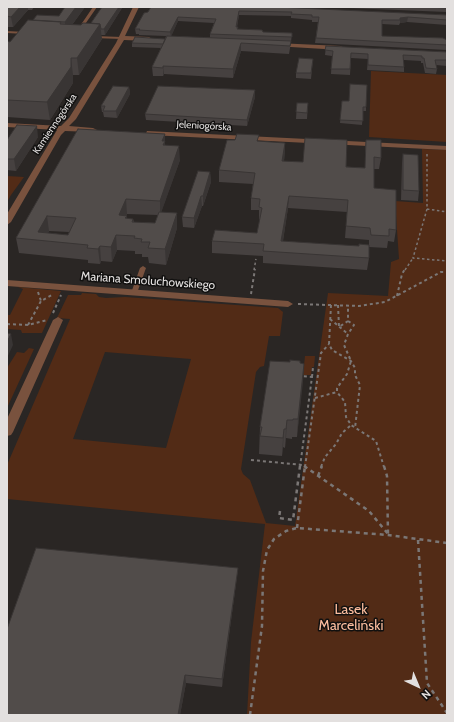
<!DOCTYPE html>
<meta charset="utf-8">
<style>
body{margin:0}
#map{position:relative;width:454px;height:722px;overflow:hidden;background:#2a2624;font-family:Cabin,sans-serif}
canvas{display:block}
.frame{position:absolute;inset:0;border:8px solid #e3e0df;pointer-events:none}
.north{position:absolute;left:398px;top:666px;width:40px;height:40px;-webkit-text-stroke:3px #11100f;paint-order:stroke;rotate:136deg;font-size:11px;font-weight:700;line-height:16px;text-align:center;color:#e3e0df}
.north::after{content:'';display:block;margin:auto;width:14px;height:18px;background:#e3e0df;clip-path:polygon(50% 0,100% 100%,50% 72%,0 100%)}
</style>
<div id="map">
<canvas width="454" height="722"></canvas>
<div class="frame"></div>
<div class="north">N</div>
</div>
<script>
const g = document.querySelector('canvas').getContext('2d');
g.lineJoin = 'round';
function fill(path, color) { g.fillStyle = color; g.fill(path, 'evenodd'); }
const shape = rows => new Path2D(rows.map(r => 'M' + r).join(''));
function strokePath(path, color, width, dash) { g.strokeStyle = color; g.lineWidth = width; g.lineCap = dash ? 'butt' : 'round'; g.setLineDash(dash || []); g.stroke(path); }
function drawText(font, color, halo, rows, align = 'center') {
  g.font = font + ' Cabin,sans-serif'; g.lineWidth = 3; g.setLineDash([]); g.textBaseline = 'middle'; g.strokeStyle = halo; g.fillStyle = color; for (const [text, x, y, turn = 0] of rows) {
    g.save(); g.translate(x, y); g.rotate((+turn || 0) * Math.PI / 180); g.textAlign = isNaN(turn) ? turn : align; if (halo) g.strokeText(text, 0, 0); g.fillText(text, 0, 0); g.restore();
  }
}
fill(shape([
 [371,71,447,75,447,142,369,137],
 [422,149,447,150,447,715,247,715,251,642,265,524,7,499,7,465,70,319,57,318,68,295,81,295,82,293,96,294,99,297,106,298,125,297,278,308,283,312,280,336,269,336,264,366,260,367,256,372,241,469,243,474,250,480,266,523,295,526,328,293,388,296,391,262,399,259,395,201,423,203],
 [105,352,191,359,166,448,73,439],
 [7,176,24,177,11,195,7,202],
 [18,287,61,291,42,333,22,333,21,330,7,329,7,315,10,315,23,289],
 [29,348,34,349,7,408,7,368,17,352,24,353],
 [305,356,315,356,314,367,312,367,311,375,303,375]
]), '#522b16');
strokePath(shape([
 [427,154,427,209,447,212],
 [427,209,413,258,447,261],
 [254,270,256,259],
 [405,270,413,258]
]), '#7b7776', 1.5, [2.5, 2.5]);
strokePath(shape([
 [38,292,41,301,52,295],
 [251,294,255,269],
 [397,296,402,274,405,269],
 [298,304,359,306,385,302,441,272,447,272],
 [331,305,329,344,332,350,351,361,355,368,355,375,360,385,355,428],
 [338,305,339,327,348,321,348,306],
 [53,313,61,295],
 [330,319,348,334],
 [348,321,354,325,348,334,344,345,351,361,347,374,337,388,337,392,345,402,346,417,351,425,376,441,384,467],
 [7,324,28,325,47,320],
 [28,325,41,301],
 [312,377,313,367],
 [315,398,337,392],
 [251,460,303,465,306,467],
 [300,467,312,377,302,376],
 [305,467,321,353,329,344],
 [321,467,325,457,336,444,342,433,351,425]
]), '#7b7776', 2, [3, 3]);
strokePath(shape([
 [304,466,369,511,388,534],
 [384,466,387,476,388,535],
 [318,476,322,466],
 [280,511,279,518,293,520,300,466],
 [297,528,305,466],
 [418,540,427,683,447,713],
 [250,715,262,626,263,571,267,550,274,539,286,531,297,528,388,535,447,543]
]), '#7b7776', 2.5, [4, 4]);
fill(shape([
 [93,7,97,7,81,30,79,30,78,29,93,7],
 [7,31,25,32,27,33,25,34,7,33,7,31],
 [94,36,122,37,124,38,122,39,93,38,92,37,94,36],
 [143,266,146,268,137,293,134,295,132,294,131,293,140,268,143,266]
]), '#79523e');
fill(shape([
 [133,7,139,7,125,36,149,37,152,39,149,41,124,40,76,119,69,126,93,128,97,130,93,132,65,131,61,135,11,222,7,225,7,214,57,130,7,127,7,123,61,126,69,118,116,43,133,7],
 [276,43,341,46,344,48,341,50,274,46,274,44,276,43],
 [147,131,447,146,447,150,150,135,146,133,147,131],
 [7,280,288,301,293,304,288,307,7,286,7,280],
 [58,317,63,320,13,432,11,435,7,436,7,419,53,320,58,317]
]), '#79523e');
fill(shape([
 [7,7,34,7,32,10,28,10,13,27,7,27],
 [48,7,85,7,72,25,81,25,91,23,102,7,122,7,122,8,105,35,101,35,102,39,79,75,73,75,73,83,50,120,7,117,7,41,10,42,33,21,59,16,65,8],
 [151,7,447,15,447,25,407,22,400,23,399,25,382,24,382,36,447,45,447,50,315,43,318,22,312,22,312,20,291,18,291,16,239,15,237,27,238,27,238,29,263,32,292,33,291,42,289,54,241,51,233,78,164,74,163,76,153,76,152,67,161,48,132,47,132,43,165,39,166,36,139,35,139,34,136,34,135,29,148,12],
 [178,21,214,23,210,34,210,38,171,36],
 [324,7,447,7,447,12],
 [326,46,447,52,447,66,436,65,437,69,436,74,425,73,423,63,421,63,421,61,404,60,404,72,367,70,368,59,351,58,350,75,331,74,332,56,325,55],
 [313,59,311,79,296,78,296,73],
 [129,87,130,94,117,118,104,117,103,112,102,112,101,106],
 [255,90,255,97,247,126,146,120,145,114],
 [342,101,366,107,366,111,363,111,362,125,340,123],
 [297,103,308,103,307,119,296,119],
 [78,129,165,134,165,145,180,160,161,212,177,213,177,228,166,265,149,263,148,257,142,257,142,254,135,254,135,251,117,250,112,262,101,261,100,264,88,263,88,260,19,253,16,238],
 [127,214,158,215,155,223,134,222,133,219,127,219,126,216],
 [49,231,69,232,68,235,48,233],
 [38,137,16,171,7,170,7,140],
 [366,140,381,158,379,169,374,169,374,188,396,230,394,242,388,241,387,248,369,247,369,240,345,238,347,212,288,208,283,241,369,258,367,270,263,263,263,256,212,253,212,241,257,233,260,219,259,219,259,210,251,210,251,198,253,184,219,182,219,170,258,141,285,143,284,162,365,168,365,151],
 [403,154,419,191,418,201,401,200,402,163],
 [210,172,211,182,203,206,202,206,194,228,183,227,182,217],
 [290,362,304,364,297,437,292,437,292,439,286,438,285,448,283,447,282,456,259,454,260,427],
 [238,568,237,576,222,687,186,683,180,715,7,715]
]), '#464140');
fill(shape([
 [20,7,28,7,28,10,13,27,11,17],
 [76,7,85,7,66,33,65,22],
 [119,7,122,7,122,8,105,35,104,29],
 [239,11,239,15,236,31,236,27],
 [178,17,178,21,171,37,170,32],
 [408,17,407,22,400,23,400,18],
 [100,24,102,39,79,75,77,58],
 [241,43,241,51,233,78,233,69],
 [71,58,73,75,73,83,50,120,47,102],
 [163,66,164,74,163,76],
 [129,87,130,94,117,118,116,111],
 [255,90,255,97,247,126,247,120],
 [37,126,38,137,16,171,14,159],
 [165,134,165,155,162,141],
 [285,143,285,154,282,173,282,161],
 [179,146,180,160,160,216,160,201],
 [210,172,211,182,203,206,203,196],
 [201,196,202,206,194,228,194,218],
 [289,196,288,208,281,253,281,241],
 [126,199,127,214,120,230,119,215],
 [177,213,177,228,166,265,165,249],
 [47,216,49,231,44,241,38,232],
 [116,235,117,250,112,262,111,247],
 [100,246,101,261,100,264,98,249],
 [11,334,13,345,7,358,7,342],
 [304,364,303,382,297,437,298,419],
 [287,420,286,438,285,448,286,429],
 [284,429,283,447,282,456,283,438],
 [238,568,237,576,222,687,222,679],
 [185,675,186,683,180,715,178,715]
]), '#393534');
const building = shape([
 [7,7,20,7,11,17,7,16,7,7],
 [65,7,76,7,65,22,33,20,37,15,59,16,65,7],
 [102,7,119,7,104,29,101,29,100,24,91,23,102,7],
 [151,7,277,7,447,15,447,20,408,17,400,18,400,20,382,20,382,36,443,38,447,40,447,45,316,38,319,17,312,17,312,15,291,14,292,12,239,11,236,27,238,27,237,29,262,30,263,32,292,33,292,37,210,34,216,19,178,17,170,32,139,30,140,29,135,29,144,13,148,12,151,7],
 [428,7,447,7,447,8,428,7],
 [28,20,61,22,60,24,81,25,83,23,100,24,77,58,71,58,71,67,47,102,7,100,7,41,10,42,28,20],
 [167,36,291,41,290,46,241,43,233,69,163,66,163,68,152,67,167,36],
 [135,37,165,39,163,44,132,43,135,37],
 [326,46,447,52,447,60,435,60,437,69,426,68,424,58,422,58,422,56,403,55,404,67,368,65,368,54,351,53,350,69,331,69,333,51,325,50,326,46],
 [299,58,313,59,311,73,296,73,299,58],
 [350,84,367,85,366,107,363,107,363,121,340,120,342,101,349,101,350,84],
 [113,86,129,87,116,111,103,111,105,106,101,106,113,86],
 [158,86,255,90,247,120,145,114,158,86],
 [297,103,308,103,307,113,296,112,297,103],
 [17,125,37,126,14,159,7,159,7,140,17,125],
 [78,129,165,134,162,141,165,141,163,145,179,146,160,201,126,199,119,215,127,216,125,218,133,219,132,222,155,223,159,212,177,213,165,249,148,248,150,242,141,242,142,239,134,238,135,236,116,235,111,247,100,246,98,249,87,248,88,245,16,238,78,129],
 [47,216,76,218,68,235,38,232,47,216],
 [237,134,259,135,257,141,285,143,282,161,303,162,305,138,347,140,346,167,365,168,366,140,381,140,381,158,374,157,374,188,396,190,396,230,389,229,389,236,371,235,370,228,346,226,348,200,289,196,281,241,359,246,359,244,369,245,369,258,263,251,264,244,212,241,215,230,257,233,262,208,259,207,260,199,251,198,255,173,219,170,227,140,235,140,237,134],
 [403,154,418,155,419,191,403,190,403,154],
 [198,171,210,172,203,196,201,196,194,218,182,217,198,171],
 [7,333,11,334,7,342,7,333],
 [290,360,300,361,300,363,304,364,298,419,293,419,293,420,287,420,286,429,284,429,283,438,260,436,262,427,260,427,270,361,290,362,290,360],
 [36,548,238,568,222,679,185,675,178,715,7,715,7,629,36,548]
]);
fill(building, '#514c4a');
strokePath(building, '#393534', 1);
drawText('10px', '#e3e0df', '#11100f', [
 ["Kamiennogórska",55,124,-56],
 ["Jeleniogórska",204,126,3]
]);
drawText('12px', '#e3e0df', '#11100f', [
 ["Mariana Smoluchowskiego",148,281,4]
]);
drawText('14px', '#fcbd9e', '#11100f', [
 ["Lasek",351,610],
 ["Marceliński",351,626]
]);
</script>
